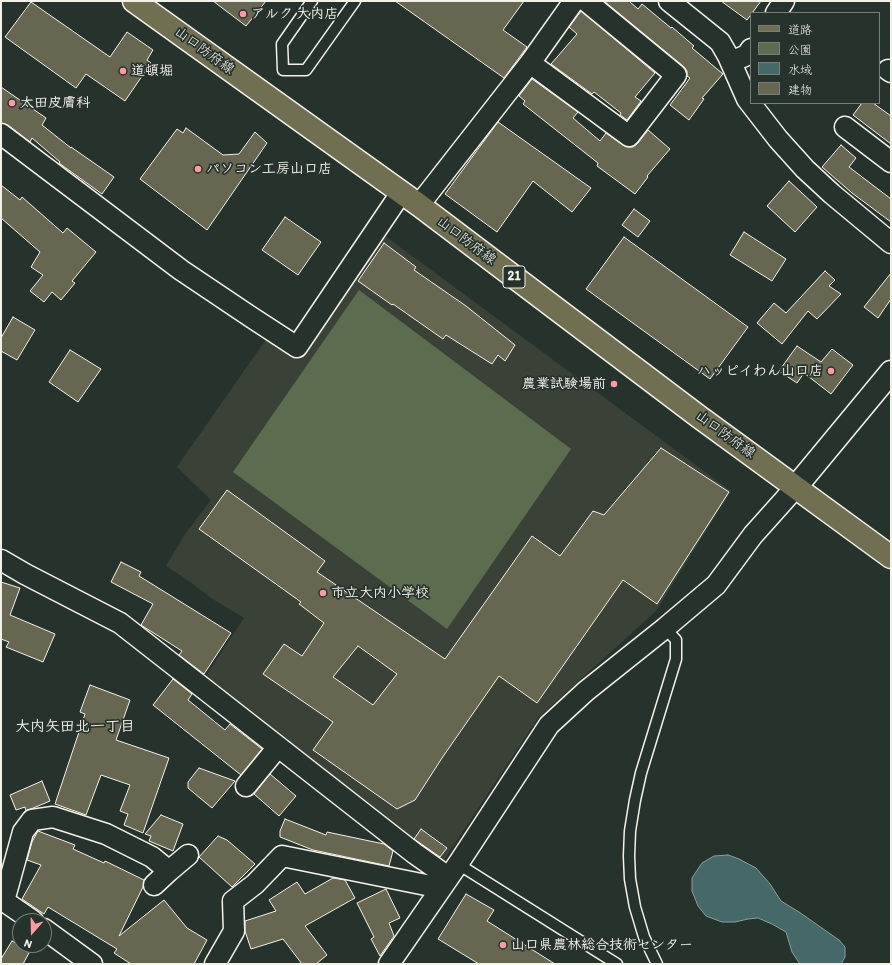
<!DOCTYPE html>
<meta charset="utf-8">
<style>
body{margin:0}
#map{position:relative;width:892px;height:965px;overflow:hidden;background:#26332d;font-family:Itim,"Klee One",sans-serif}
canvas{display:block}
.frame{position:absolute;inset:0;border:2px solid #f4f1e8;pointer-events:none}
.legend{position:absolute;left:750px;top:12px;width:130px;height:92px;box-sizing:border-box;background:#26332d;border:1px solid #787f78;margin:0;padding:5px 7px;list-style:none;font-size:12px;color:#f4f1e8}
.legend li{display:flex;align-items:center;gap:8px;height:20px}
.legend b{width:20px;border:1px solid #787f78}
.north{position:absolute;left:12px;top:913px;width:40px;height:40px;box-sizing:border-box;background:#26332d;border:1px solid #787f78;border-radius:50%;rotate:200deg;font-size:11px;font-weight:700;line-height:16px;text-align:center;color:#f4f1e8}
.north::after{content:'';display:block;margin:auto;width:14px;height:18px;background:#ff9aa2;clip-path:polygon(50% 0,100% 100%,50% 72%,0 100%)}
</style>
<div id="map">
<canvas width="892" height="965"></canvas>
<div class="frame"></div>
<ul class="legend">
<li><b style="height:5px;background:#706f52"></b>道路</li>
<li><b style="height:11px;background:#5c6d4f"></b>公園</li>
<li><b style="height:11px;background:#456968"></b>水域</li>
<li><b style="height:11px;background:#676651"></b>建物</li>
</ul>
<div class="north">N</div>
</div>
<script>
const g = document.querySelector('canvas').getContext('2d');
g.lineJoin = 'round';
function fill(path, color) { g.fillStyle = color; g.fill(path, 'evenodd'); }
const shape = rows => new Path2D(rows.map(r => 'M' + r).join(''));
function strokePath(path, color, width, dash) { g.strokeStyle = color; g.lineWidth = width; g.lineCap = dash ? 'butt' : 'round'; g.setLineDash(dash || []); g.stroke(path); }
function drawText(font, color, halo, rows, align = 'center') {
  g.font = font + ' Itim,"Klee One",sans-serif'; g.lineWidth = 3.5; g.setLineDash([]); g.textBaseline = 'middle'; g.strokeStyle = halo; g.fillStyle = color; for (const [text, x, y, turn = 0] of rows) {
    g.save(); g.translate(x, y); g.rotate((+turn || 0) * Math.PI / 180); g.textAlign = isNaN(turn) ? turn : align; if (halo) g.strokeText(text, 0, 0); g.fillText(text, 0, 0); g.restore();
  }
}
fill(shape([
 [381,233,731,491,656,611,538,718,440,866,202,682,244,618,211,598,189,581,166,566,185,534,211,500,177,467,267,338,298,360]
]), '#3a4238');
fill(shape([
 [359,290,571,449,447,629,233,472]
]), '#5c6d4f');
const water = shape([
 [728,855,739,859,756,868,770,884,781,901,799,912,839,940,845,947,845,957,841,964,800,964,792,952,786,932,772,924,758,918,748,919,735,922,722,922,706,916,698,906,692,891,692,878,702,863,714,856,728,855]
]);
fill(water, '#456968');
strokePath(water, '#8b9f9b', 1);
const building = shape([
 [213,1,266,1,246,26,213,1],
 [395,1,524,1,503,30,527,47,504,78,395,1],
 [604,1,629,1,638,9,642,4,671,28,672,27,694,46,692,48,723,74,702,98,704,99,689,120,670,105,690,78,687,76,687,71,683,66,604,1],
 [721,1,761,1,747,20,721,1],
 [31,2,110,57,127,32,153,50,147,60,151,63,125,101,86,74,76,88,5,37,31,2],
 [581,11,655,73,635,97,641,101,627,120,620,115,621,113,594,92,592,94,551,64,577,34,569,27,581,11],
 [532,79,578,112,573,118,600,141,606,133,623,145,627,147,633,147,638,143,648,130,670,149,647,176,648,177,635,194,597,166,598,163,523,104,525,101,519,96,532,79],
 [1,87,46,118,42,125,71,148,71,147,114,177,102,194,59,163,60,162,32,138,30,142,8,125,1,123,1,87],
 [862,103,873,103,891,116,891,144,853,115,862,103],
 [498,122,591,188,572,212,533,181,497,232,445,194,498,122],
 [186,128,223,155,239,154,255,132,267,143,207,230,140,179,177,129,183,133,186,128],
 [841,145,856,158,849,167,891,199,891,222,852,193,822,167,841,145],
 [789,181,817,207,795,232,767,206,789,181],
 [1,185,20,200,22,197,63,233,67,228,96,252,72,281,75,283,61,300,52,292,44,302,30,291,43,275,31,267,40,252,1,218,1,185],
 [634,209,650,221,638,237,622,225,634,209],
 [285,217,321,242,298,275,262,250,285,217],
 [744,232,786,259,772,281,730,255,744,232],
 [624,237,748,327,710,379,586,289,624,237],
 [384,243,416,267,414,270,466,306,515,345,505,361,498,355,492,364,446,335,443,339,393,304,392,305,358,281,384,243],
 [825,271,835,280,829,286,841,294,817,319,808,311,782,344,757,323,774,303,786,313,825,271],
 [891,273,891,299,878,318,864,307,891,273],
 [13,317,35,330,17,360,1,351,1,338,13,317],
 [797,346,821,362,832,349,853,365,831,394,804,373,797,383,779,371,797,346],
 [70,350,101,369,78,402,49,382,70,350],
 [661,448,729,492,657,604,623,580,537,703,499,676,442,758,415,800,397,809,313,750,333,722,263,674,284,644,302,656,324,623,299,604,301,602,199,529,227,490,325,561,317,572,445,659,532,536,560,556,593,511,604,515,661,448],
 [358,646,397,674,373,705,333,677,358,646],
 [121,562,141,572,139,576,231,633,204,674,179,655,182,651,141,625,153,604,111,582,121,562],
 [1,582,20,588,10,615,55,634,43,662,6,647,9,642,1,639,1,582],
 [173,679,192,694,188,700,225,730,230,724,262,749,241,775,153,705,173,679],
 [90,685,130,700,116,740,169,758,143,833,124,825,128,814,120,811,130,785,101,775,86,815,55,804,85,714,80,712,90,685],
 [199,768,235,781,212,808,188,788,188,782,199,768],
 [270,774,296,796,279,816,254,794,270,774],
 [42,781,50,801,26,811,25,807,16,810,10,795,42,781],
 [161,815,183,824,173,851,149,841,151,836,145,834,161,815],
 [285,819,326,835,327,832,384,844,393,851,389,866,313,850,280,837,280,831,285,819],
 [421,829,447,848,440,857,414,839,421,829],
 [38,831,75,845,73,849,104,863,105,861,144,880,143,887,119,936,164,900,187,928,207,940,194,964,131,964,114,953,117,949,48,907,44,914,22,899,41,865,27,860,32,842,38,831],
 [218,836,227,840,255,864,232,887,199,857,218,836],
 [333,878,345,880,355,898,305,926,327,955,316,964,302,964,283,939,251,949,245,931,245,921,276,911,269,900,297,882,305,894,333,878],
 [386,889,400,918,389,923,394,936,380,956,371,939,374,937,357,903,386,889],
 [466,894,494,910,487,921,555,964,479,964,438,939,466,894],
 [12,941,30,951,23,964,1,964,1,959,12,941]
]);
fill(building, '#676651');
strokePath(building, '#f4f1e8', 1);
const lane = shape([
 [312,1,282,44,283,70,306,70,355,1],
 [458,864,617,964],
 [657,964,644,937,635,907,630,879,629,856,630,831,635,800,641,773,676,659,676,640,665,628]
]);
const street = shape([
 [669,1,720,42,728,56,747,99,778,139,805,169,832,194,891,243],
 [776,13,784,1],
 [731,62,747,55,751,49],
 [530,63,629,136,676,75,586,1],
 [888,70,891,72],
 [845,127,891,162],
 [1,134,181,270,251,317,297,347,401,193],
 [419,205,530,63,574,1],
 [1,560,25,574,120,623,414,853,448,877],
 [246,786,278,747],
 [154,885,169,871],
 [33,921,4,901,23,832,32,820,53,817,106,834,152,857,169,871,188,855],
 [44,929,92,964],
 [215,964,234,931,233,901,255,884,282,856,441,888],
 [389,964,458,864,549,725,586,691,665,628,716,585,753,535,795,488]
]);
const secondary = shape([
 [795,488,891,372]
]);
const primary = shape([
 [134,1,419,205,698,416,891,557]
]);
strokePath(lane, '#f4f1e8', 13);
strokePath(street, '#f4f1e8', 23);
strokePath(secondary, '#f4f1e8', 25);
strokePath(primary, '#f4f1e8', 25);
strokePath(lane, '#26332d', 10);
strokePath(street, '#26332d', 20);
strokePath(secondary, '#26332d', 22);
strokePath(primary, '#706f52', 22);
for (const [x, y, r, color] of [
 [243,14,4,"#ff9aa2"],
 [123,71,4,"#ff9aa2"],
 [12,103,4,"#ff9aa2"],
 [198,169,4,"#ff9aa2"],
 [831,371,4,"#ff9aa2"],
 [614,384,4,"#ff9aa2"],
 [323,593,4,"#ff9aa2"],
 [503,945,4,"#ff9aa2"]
]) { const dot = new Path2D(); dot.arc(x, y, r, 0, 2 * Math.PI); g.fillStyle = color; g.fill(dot); strokePath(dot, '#26332d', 1.5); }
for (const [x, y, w] of [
 [514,277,22]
]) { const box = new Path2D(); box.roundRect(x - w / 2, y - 11, w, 22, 3); g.fillStyle = '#26332d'; g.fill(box); strokePath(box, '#f4f1e8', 1); }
drawText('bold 13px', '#f4f1e8', null, [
 ["21",514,277]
]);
drawText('bold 14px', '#f4f1e8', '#26332d', [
 ["アルク 大内店",251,14],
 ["道頓堀",131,71],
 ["太田皮膚科",20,103],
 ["パソコン工房山口店",206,169],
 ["ハッピイわん山口店",823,371,"right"],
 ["農業試験場前",606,384,"right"],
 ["市立大内小学校",331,593],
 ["山口県農林総合技術センター",511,945]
], 'left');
drawText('14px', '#f4f1e8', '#26332d', [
 ["山口防府線",204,51,36],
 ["山口防府線",466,241,37],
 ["山口防府線",725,435,36]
]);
drawText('bold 15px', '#f4f1e8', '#26332d', [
 ["大内矢田北一丁目",75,727]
]);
</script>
